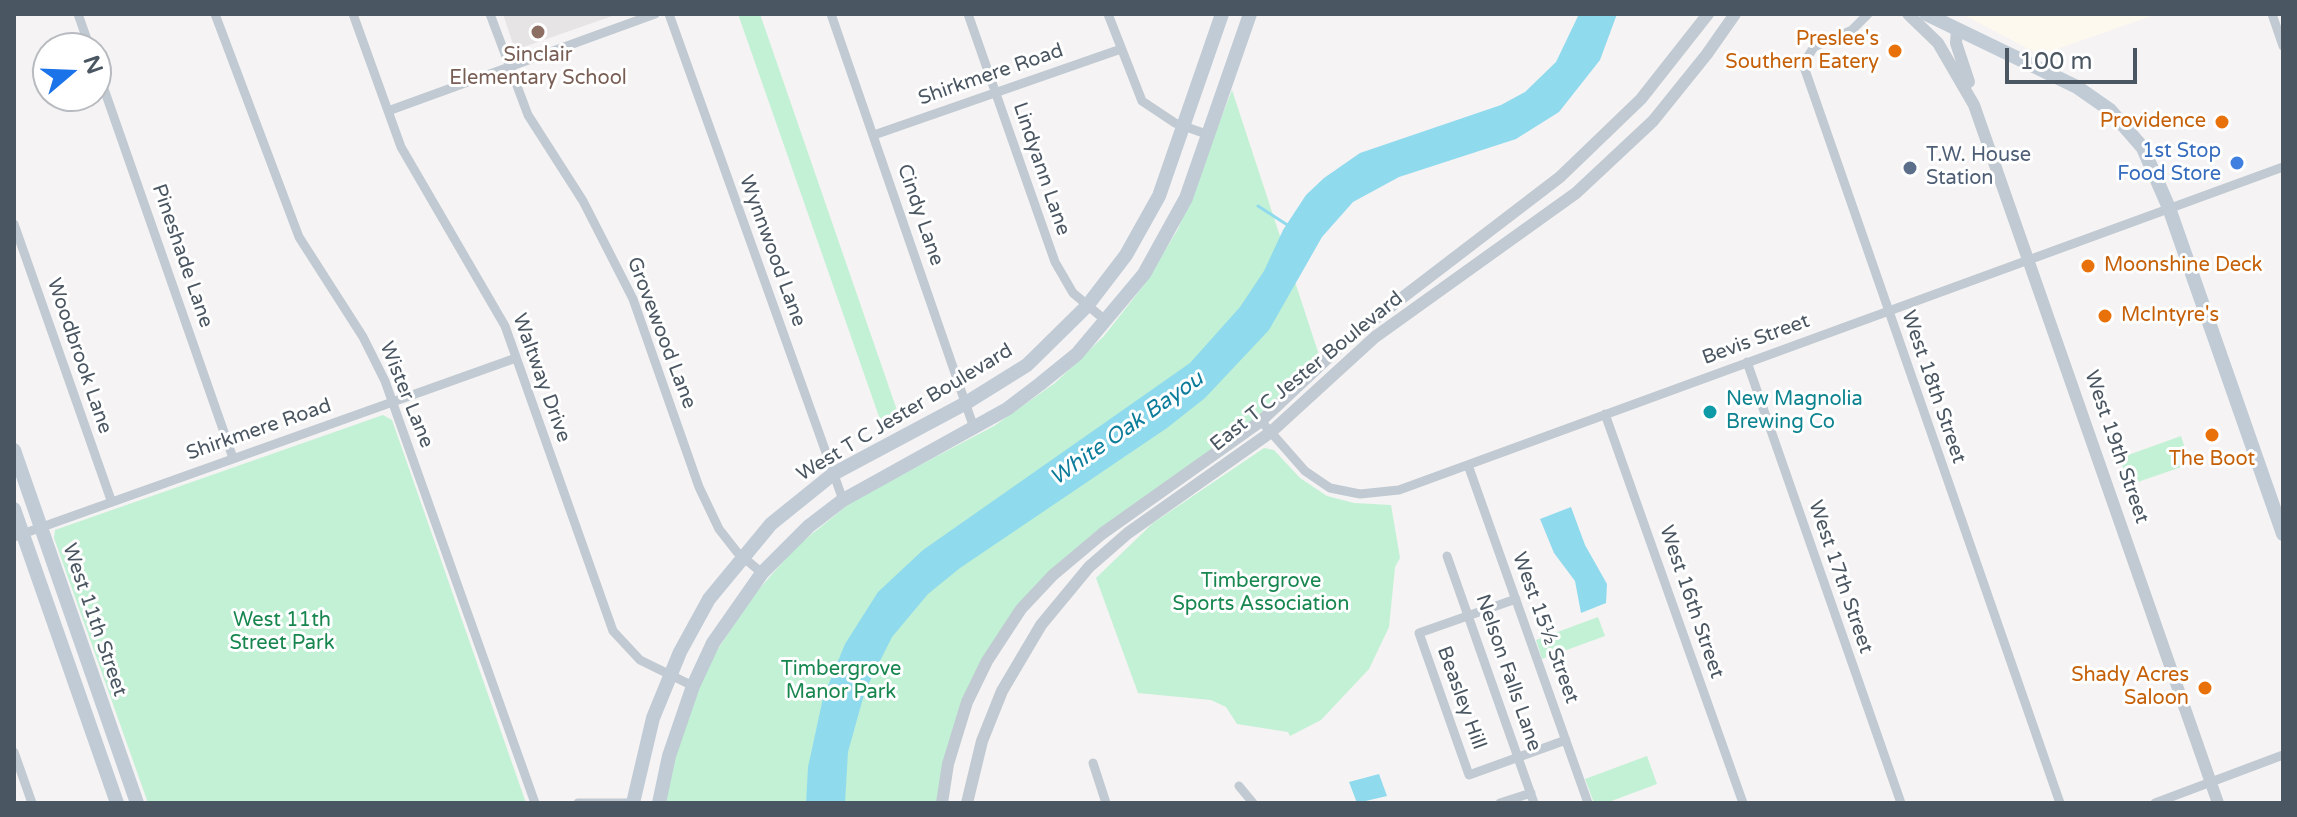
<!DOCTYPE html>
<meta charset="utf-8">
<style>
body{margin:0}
#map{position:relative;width:2297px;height:817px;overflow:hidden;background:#f5f3f3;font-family:"Varela Round",sans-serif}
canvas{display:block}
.frame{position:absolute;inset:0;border:16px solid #4a5661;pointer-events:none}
.north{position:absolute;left:32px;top:32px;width:80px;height:80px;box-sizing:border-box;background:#fff;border:2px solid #b7bbc0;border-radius:50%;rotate:71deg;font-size:22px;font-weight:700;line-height:32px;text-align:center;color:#4a5661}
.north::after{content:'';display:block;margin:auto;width:28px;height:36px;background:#1a73e8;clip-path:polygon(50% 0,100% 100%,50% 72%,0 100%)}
.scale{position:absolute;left:2005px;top:48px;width:132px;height:36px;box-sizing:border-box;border:4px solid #4a5661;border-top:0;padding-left:10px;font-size:24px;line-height:28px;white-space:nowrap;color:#4a5661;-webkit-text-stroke:6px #fff;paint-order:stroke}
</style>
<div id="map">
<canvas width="2297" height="817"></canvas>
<div class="frame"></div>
<div class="north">N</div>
<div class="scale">100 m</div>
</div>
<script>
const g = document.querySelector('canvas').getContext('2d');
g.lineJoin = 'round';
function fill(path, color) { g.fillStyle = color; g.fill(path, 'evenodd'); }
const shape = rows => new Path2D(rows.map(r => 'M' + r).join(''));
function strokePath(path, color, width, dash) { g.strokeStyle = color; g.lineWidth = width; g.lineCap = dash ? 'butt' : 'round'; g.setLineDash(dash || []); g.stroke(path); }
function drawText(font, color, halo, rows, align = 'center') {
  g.font = font + ' "Varela Round",sans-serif'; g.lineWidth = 6; g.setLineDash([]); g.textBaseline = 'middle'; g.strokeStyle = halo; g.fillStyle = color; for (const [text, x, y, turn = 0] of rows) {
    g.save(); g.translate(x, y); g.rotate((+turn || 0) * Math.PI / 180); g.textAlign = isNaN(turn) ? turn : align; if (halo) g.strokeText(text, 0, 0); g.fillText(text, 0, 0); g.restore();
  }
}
fill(shape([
 [1962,14,2157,14,2040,55]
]), '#fdf9ef');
fill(shape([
 [503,14,618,14,515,50]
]), '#e6e4e5');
fill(shape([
 [738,14,760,14,900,419,883,428],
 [1232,90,1320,358,1251,422,1104,525,1055,566,992,645,938,803,665,803,673,763,695,694,716,652,752,597,797,546,854,500,994,426,1055,383,1104,336,1144,285,1178,229],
 [383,415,392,420,526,803,148,803,54,538,55,530],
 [2181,436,2190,464,2129,485,2120,458],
 [1264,448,1274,450,1300,478,1327,496,1354,503,1391,505,1400,558,1395,567,1389,627,1369,669,1321,720,1290,736,1288,732,1237,724,1226,707,1211,700,1138,693,1096,578,1153,523],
 [1598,617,1605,636,1542,659,1536,640],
 [1647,756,1657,784,1606,803,1594,803,1585,779]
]), '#c3f1d5');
fill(shape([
 [1579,14,1617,14,1600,60,1559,112,1516,139,1399,177,1353,202,1322,237,1269,330,1205,398,1167,428,960,568,928,594,892,637,865,691,848,752,845,803,806,803,808,767,823,698,845,644,878,592,923,550,1190,363,1240,307,1264,271,1283,230,1306,195,1324,178,1360,153,1501,105,1525,92,1556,62],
 [1571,507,1585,545,1607,584,1606,603,1581,613,1575,581,1554,553,1540,519],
 [1379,774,1387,796,1357,803,1349,782]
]), '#90daee');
strokePath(shape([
 [1258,206,1289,226]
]), '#90daee', 3);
strokePath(shape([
 [78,14,90,48],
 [215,14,299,237,363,337,385,381,535,803],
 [353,14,401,147,505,326,613,631,640,660,693,686],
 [490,14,528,115,583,201,633,299,699,487,719,529,737,552,762,573],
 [669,14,843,500],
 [831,14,974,428],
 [968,14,1055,262,1073,293,1105,320],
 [1108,14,1142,101,1175,123,1209,135],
 [1868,14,1852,30,1814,47,1803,64,2060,803],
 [2272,14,2283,46],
 [96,66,233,458],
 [388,111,655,14],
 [874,135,1121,49],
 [14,224,111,500],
 [1747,362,1901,803],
 [1605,414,1743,803],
 [1261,421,1305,471,1330,488,1360,494,1399,490,2283,167],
 [1468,465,1588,803],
 [14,537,516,358],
 [1447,556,1534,803],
 [1516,599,1419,633,1469,775,1566,740],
 [14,752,32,803],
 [1093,763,1106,803],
 [1239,786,1253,803],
 [578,803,630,803],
 [1500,803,1531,793],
 [2155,803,2283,755]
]), '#c1cad2', 9);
strokePath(shape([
 [1908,14,1938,43,1974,105,2218,803],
 [1957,30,1956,43,1969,82],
 [942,803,948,764,967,702,987,661,1021,609,1053,575,1103,533,1261,421,1347,340,1560,177,1641,99,1708,14],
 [967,803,982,741,1002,691,1041,625,1089,567,1128,533,1271,432,1375,337,1576,193,1653,121,1707,54,1735,14]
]), '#c1cad2', 12);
strokePath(shape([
 [1926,14,2077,87,2110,110,2143,148,2169,208,2283,534],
 [14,450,137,803],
 [14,509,117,803],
 [633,803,653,718,680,652,709,599,771,524,833,474,966,403,1027,365,1087,306,1126,255,1159,196,1222,14],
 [659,803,669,756,693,686,713,643,762,573,809,526,843,500,1007,409,1040,384,1077,354,1144,274,1186,198,1250,14]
]), '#c1cbd6', 14);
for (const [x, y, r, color] of [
 [538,32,8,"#8d6e63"],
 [1895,51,8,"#e8710a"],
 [2222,122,8,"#e8710a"],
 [2237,163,8,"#3f7fe0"],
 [1910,168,8,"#5c6f8a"],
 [2088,266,8,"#e8710a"],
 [2105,316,8,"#e8710a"],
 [1710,412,8,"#0f9aa8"],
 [2212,435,8,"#e8710a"],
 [2205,688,8,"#e8710a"]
]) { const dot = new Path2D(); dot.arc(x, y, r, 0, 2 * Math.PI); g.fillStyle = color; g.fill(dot); strokePath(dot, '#fff', 3); }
drawText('20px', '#c56008', '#fff', [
 ["Preslee's",1879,40],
 ["Southern Eatery",1879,63],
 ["Providence",2206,122],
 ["Moonshine Deck",2104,266,"left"],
 ["McIntyre's",2121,316,"left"],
 ["The Boot",2212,460,"center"],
 ["Shady Acres",2189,676],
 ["Saloon",2189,699]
], 'right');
drawText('20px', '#785e54', '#fff', [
 ["Sinclair",538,56],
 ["Elementary School",538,79]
]);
drawText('20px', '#4a5661', '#fff', [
 ["Shirkmere Road",991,75,-19],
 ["Lindyann Lane",1041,169,71],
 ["Cindy Lane",920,215,71],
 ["Wynnwood Lane",772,251,70],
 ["Pineshade Lane",182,256,71],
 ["Grovewood Lane",661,333,69],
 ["Bevis Street",1756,340,-20],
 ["Woodbrook Lane",79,356,71],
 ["East T C Jester Boulevard",1307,372,-39],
 ["Waltway Drive",541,378,70],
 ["West 18th Street",1933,387,71],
 ["Wister Lane",406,395,68],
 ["West T C Jester Boulevard",905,413,-31],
 ["Shirkmere Road",259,430,-19],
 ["West 19th Street",2116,447,71],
 ["West 17th Street",1840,577,71],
 ["West 16th Street",1691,602,71],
 ["West 11th Street",94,620,71],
 ["West 15½ Street",1545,628,70],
 ["Nelson Falls Lane",1508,673,71],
 ["Beasley Hill",1461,698,70]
]);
drawText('20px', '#366cbe', '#fff', [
 ["1st Stop",2221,152],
 ["Food Store",2221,175]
], 'right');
drawText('20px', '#4e5e75', '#fff', [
 ["T.W. House",1926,156],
 ["Station",1926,179]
], 'left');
drawText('20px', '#0d838f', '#fff', [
 ["New Magnolia",1726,400],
 ["Brewing Co",1726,423]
], 'left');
drawText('20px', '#17864f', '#fff', [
 ["Timbergrove",1261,582],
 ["Sports Association",1261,605],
 ["West 11th",282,621],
 ["Street Park",282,644],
 ["Timbergrove",841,670],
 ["Manor Park",841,693]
]);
drawText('italic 22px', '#0c7c9b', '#fff', [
 ["White Oak Bayou",1127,429,-35]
]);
</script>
